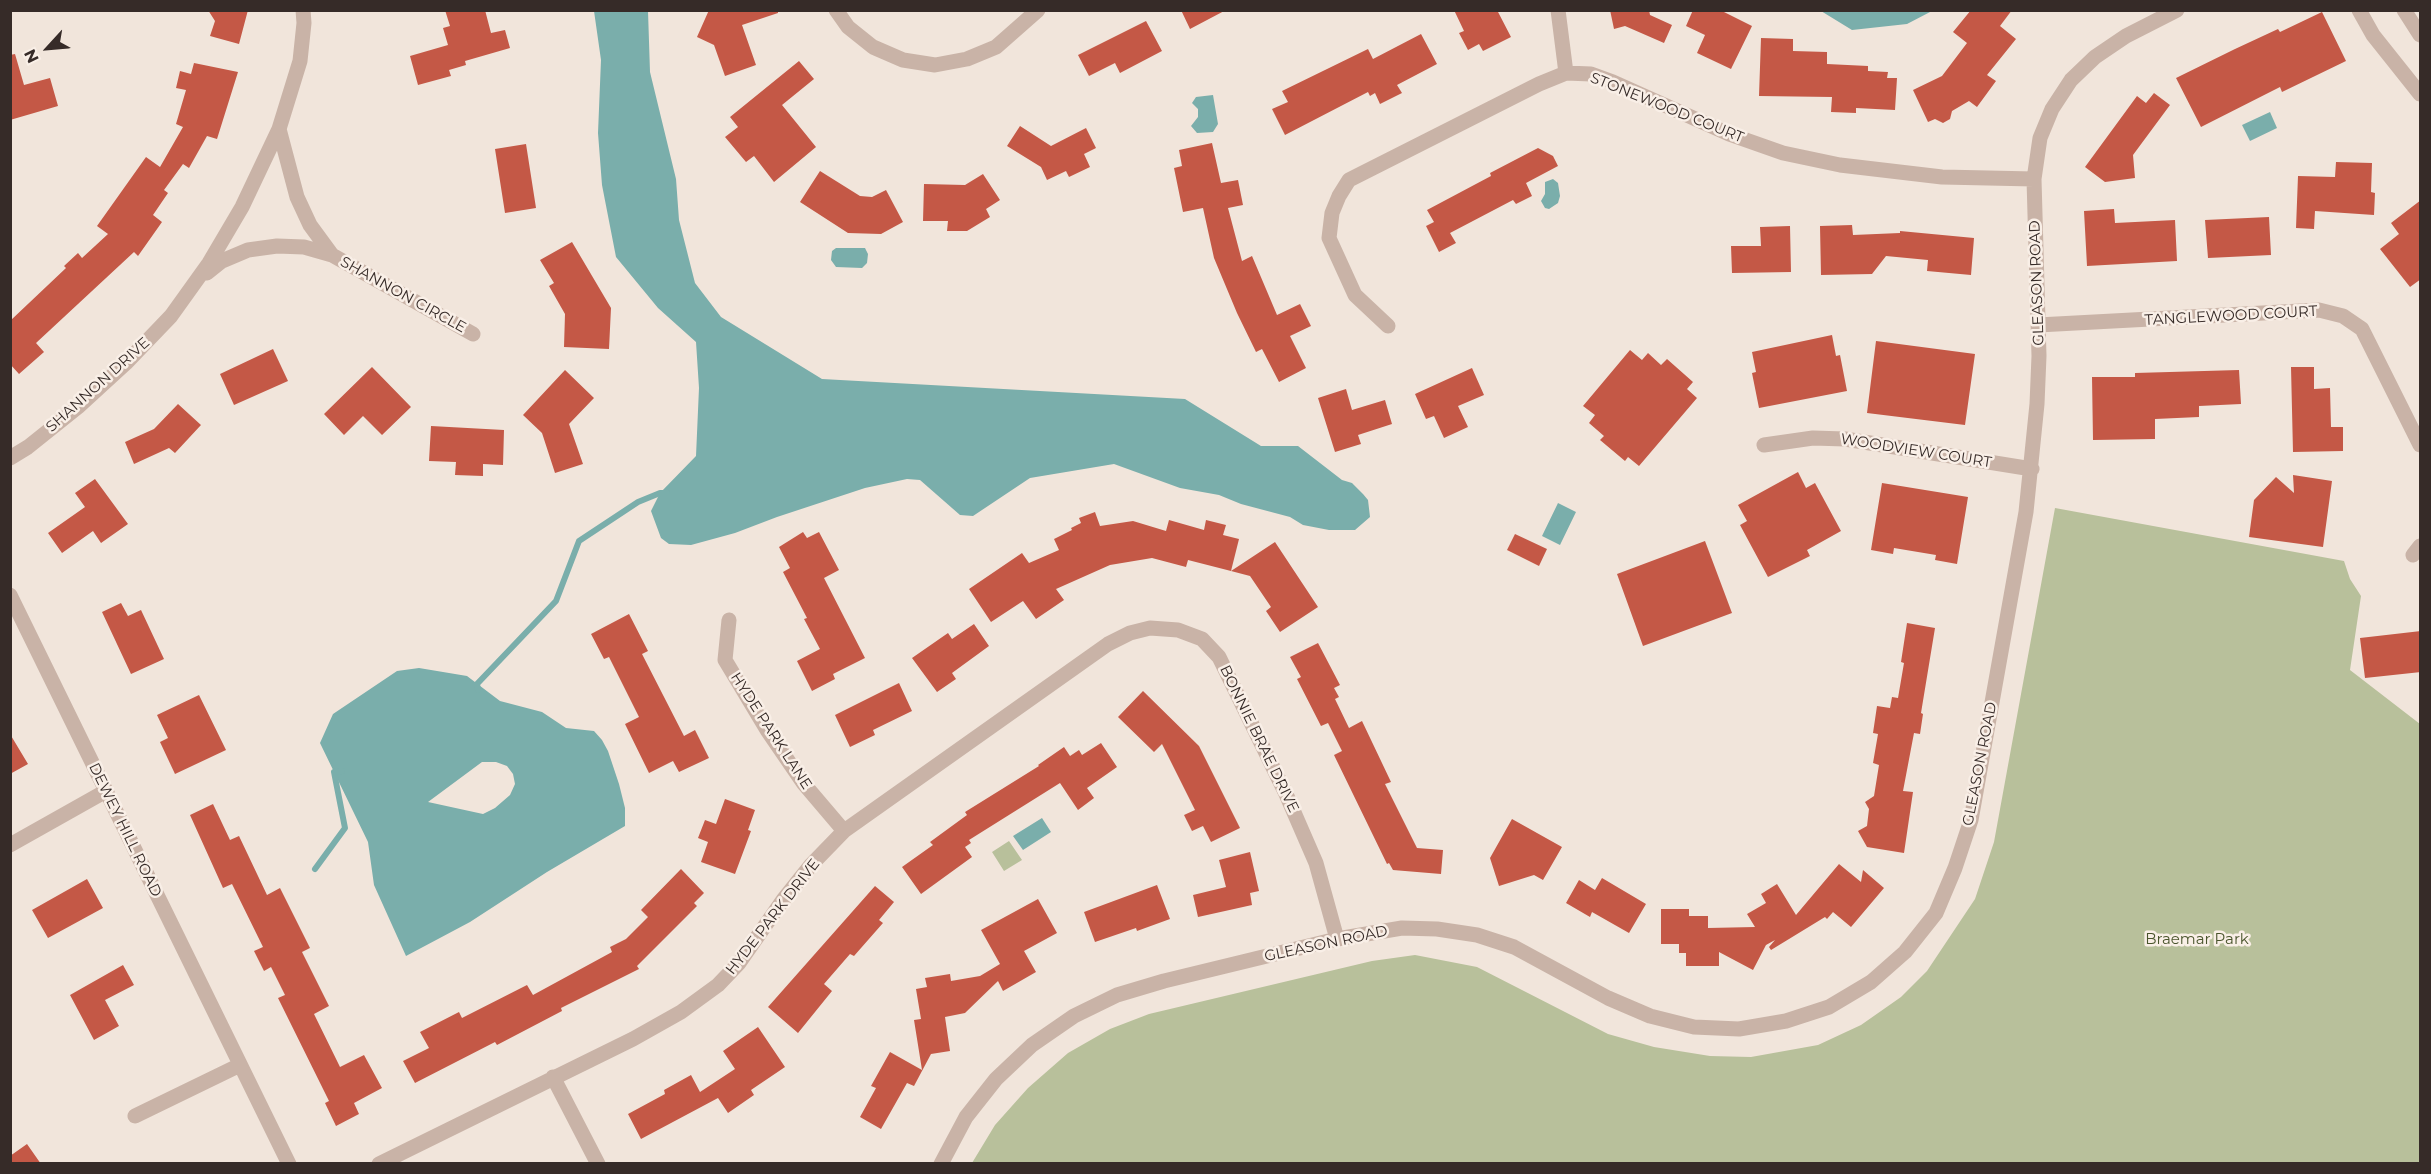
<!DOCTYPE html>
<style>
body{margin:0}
#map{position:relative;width:2431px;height:1174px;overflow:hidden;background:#f1e5db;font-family:Montserrat,sans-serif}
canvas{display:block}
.frame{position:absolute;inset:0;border:12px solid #362b28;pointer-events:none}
.north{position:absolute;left:18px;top:18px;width:60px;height:60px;-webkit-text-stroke:4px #f9efe7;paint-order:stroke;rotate:244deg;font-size:16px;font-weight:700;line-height:24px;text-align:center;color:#362b28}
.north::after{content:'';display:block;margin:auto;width:21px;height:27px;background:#362b28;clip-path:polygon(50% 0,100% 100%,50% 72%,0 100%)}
</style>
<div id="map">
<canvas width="2431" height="1174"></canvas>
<div class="frame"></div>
<div class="north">N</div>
</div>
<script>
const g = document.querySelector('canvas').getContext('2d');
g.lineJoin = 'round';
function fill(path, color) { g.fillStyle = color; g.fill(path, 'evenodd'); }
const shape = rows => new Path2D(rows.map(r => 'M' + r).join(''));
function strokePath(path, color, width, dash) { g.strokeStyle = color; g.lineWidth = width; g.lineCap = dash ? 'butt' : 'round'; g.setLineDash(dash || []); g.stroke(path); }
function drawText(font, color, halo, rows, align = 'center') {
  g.font = font + ' Montserrat,sans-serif'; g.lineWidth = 5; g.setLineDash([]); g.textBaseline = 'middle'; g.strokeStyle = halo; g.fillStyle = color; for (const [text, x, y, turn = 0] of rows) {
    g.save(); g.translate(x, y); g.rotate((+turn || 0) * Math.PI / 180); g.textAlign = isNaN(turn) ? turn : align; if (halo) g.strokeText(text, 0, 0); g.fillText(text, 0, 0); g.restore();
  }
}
fill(shape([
 [2055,508,2344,561,2350,579,2361,596,2350,670,2420,724,2420,1163,972,1163,995,1125,1028,1088,1068,1053,1110,1029,1149,1014,1372,961,1415,955,1477,967,1608,1034,1654,1047,1710,1056,1751,1057,1818,1045,1861,1025,1901,997,1927,971,1975,899,1994,842],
 [1009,841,1022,860,1004,871,992,852]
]), '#b8c09b');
fill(shape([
 [594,11,648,11,650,72,676,179,679,220,695,283,721,317,822,379,1185,399,1261,446,1298,446,1342,480,1352,483,1363,494,1368,500,1370,517,1355,530,1329,530,1303,525,1290,517,1241,504,1219,495,1180,488,1114,464,1030,478,973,516,960,515,920,480,907,479,865,488,777,517,735,533,691,545,669,544,661,538,651,511,660,493,696,456,699,388,696,342,658,308,616,257,602,185,598,133,601,60],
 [1821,11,1932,11,1907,24,1852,30],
 [1213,95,1218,124,1213,132,1197,133,1191,126,1198,117,1198,109,1192,103,1196,97],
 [2270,112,2277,128,2250,141,2242,125],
 [1553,179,1558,183,1560,196,1558,203,1549,209,1545,208,1541,201,1545,194,1545,182],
 [836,248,865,248,868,254,867,263,862,268,836,267,831,260,832,251],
 [1558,503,1576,512,1560,545,1542,536],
 [419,668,467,676,500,701,542,712,566,728,594,731,602,740,608,751,619,784,625,808,625,826,547,872,470,922,406,956,374,885,368,842,320,743,333,714,397,671],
 [482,762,496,762,507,766,513,774,515,784,510,795,495,808,483,814,428,802],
 [1042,818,1051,832,1023,850,1013,836]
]), '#7aaeab');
strokePath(shape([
 [478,690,477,684,556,601,579,541,638,502,660,493,667,493],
 [315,869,345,828,334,772,342,771]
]), '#7aaeab', 6);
fill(shape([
 [208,10,248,10,239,44,210,36,215,21],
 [445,10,485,10,491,33,505,30,510,48,465,61,466,65,449,70,451,76,418,85,410,56,448,45,443,28,450,26],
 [709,10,778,10,778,13,742,25,756,65,725,76,714,45,697,37],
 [1181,10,1226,10,1190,29],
 [1454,10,1497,10,1511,37,1483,51,1479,44,1468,50,1459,33,1464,31],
 [1610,10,1649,10,1650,15,1672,25,1664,43,1625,26,1614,29],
 [1693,10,1720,10,1752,26,1731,69,1697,53,1705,35,1686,26],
 [1971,10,2012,10,2000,26,2016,39,1987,75,1996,81,1977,107,1969,101,1952,111,1950,119,1943,123,1935,119,1928,122,1913,90,1942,76,1967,43,1953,32],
 [2322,12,2346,61,2282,92,2280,87,2201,127,2176,78,2235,49,2278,29,2280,32],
 [1146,21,1162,51,1120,73,1115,63,1089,76,1078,55],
 [1421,34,1437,64,1397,85,1402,93,1380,104,1375,93,1370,96,1368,92,1285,135,1272,109,1288,102,1282,91,1368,49,1373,59],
 [1761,38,1793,39,1793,51,1827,52,1827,64,1868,66,1868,71,1888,72,1887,78,1897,78,1895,110,1856,108,1856,113,1831,112,1832,97,1759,96],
 [15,54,24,85,50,78,58,106,10,120,10,55],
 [799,61,814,79,782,105,816,147,774,182,754,156,746,162,725,137,738,127,730,117],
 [194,63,238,72,217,139,207,136,189,168,183,164,164,190,168,193,153,215,162,222,138,256,134,252,36,343,44,352,19,374,10,364,10,321,66,268,64,266,78,253,82,258,108,234,97,226,146,157,160,167,183,127,176,124,186,90,176,88,180,71,191,74],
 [2154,93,2170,105,2133,155,2135,178,2105,182,2085,167,2137,96,2146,103],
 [1020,126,1051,146,1086,128,1096,148,1084,154,1090,167,1069,177,1066,171,1047,180,1041,167,1007,146],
 [1212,143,1221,183,1238,180,1243,205,1228,208,1242,261,1252,256,1277,315,1300,304,1311,326,1290,336,1306,368,1279,382,1262,349,1256,352,1237,313,1214,258,1203,208,1183,212,1174,168,1182,166,1179,150],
 [526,144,536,208,505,213,495,149],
 [1538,148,1553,156,1558,166,1526,183,1532,196,1516,204,1513,200,1450,233,1456,243,1439,252,1426,226,1434,222,1427,210,1491,176,1490,173],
 [2336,162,2372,163,2371,192,2375,193,2374,215,2315,211,2314,229,2296,228,2298,176,2335,177],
 [820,171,860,196,872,197,886,190,903,222,881,234,848,233,800,202],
 [983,174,1000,200,986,209,990,217,967,231,947,231,948,221,923,221,924,184,965,185],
 [2421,200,2421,279,2410,287,2380,249,2399,234,2391,223],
 [2114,209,2115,223,2175,220,2177,261,2087,266,2084,211],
 [2269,217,2271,255,2208,258,2205,220],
 [1852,225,1853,235,1900,233,1900,231,1974,238,1971,275,1927,271,1928,260,1886,256,1872,274,1821,275,1820,226],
 [1790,226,1791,272,1732,273,1731,246,1761,246,1760,227],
 [572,242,611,308,609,349,564,347,565,314,549,286,554,283,540,260],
 [1832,335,1836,356,1840,355,1847,391,1759,408,1752,373,1756,372,1752,352],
 [1876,341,1975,354,1965,425,1867,413],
 [273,349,288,381,234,405,220,374],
 [1630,350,1642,360,1648,353,1661,365,1667,359,1693,382,1687,389,1697,398,1639,466,1628,457,1625,461,1600,440,1604,436,1589,423,1595,415,1583,406],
 [372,367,411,407,382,435,363,416,344,435,324,414],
 [2291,367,2314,367,2314,389,2330,388,2331,427,2343,427,2343,451,2293,452],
 [1472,368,1484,395,1458,406,1468,427,1444,438,1434,416,1426,419,1415,394],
 [565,370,594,398,569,424,583,464,555,473,542,433,523,415],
 [2239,370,2241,404,2199,406,2199,417,2155,419,2155,439,2093,440,2092,377,2135,377,2135,373],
 [1346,389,1352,410,1385,400,1392,424,1358,435,1361,444,1335,452,1318,398],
 [178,404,201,425,175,453,169,448,134,464,125,442,154,429],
 [431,426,504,430,503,465,483,464,483,476,455,475,456,462,429,461],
 [1798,472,1806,488,1815,483,1841,531,1807,550,1810,556,1768,577,1740,525,1747,521,1738,505],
 [2293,475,2332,481,2323,547,2249,537,2254,500,2276,477,2294,493],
 [95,479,128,524,101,543,93,531,62,553,48,533,85,507,75,493],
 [1882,483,1968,497,1957,564,1935,560,1936,555,1894,548,1893,554,1871,550],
 [1095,512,1100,526,1133,521,1166,531,1169,520,1204,530,1206,520,1226,525,1223,535,1239,539,1231,571,1188,560,1186,567,1152,558,1110,565,1056,589,1064,600,1036,619,1023,601,991,622,969,589,1022,553,1029,563,1059,550,1054,539,1072,530,1071,528,1081,523,1079,518],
 [803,532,807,538,819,532,839,570,824,578,865,658,833,674,835,679,812,691,797,661,820,649,804,619,807,618,783,572,790,568,779,547],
 [1515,534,1547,549,1539,566,1507,550],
 [1705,541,1732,613,1643,646,1617,574],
 [1275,542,1318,607,1280,632,1266,611,1271,607,1250,576,1231,571],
 [121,603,128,616,141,610,164,659,131,674,102,612],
 [629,614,648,651,642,654,684,736,695,730,709,758,679,772,673,761,649,773,625,724,639,717,609,657,604,659,591,634],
 [1907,623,1935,628,1921,713,1923,714,1920,734,1914,733,1903,791,1913,792,1904,853,1867,847,1858,831,1867,826,1869,809,1865,802,1874,796,1879,765,1873,763,1878,734,1873,733,1877,706,1890,708,1892,697,1898,698,1904,663,1901,662],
 [974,624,989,646,952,673,956,679,937,692,912,658,948,633,952,639],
 [2421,631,2421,672,2365,678,2360,638],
 [1318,643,1340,685,1334,688,1339,697,1335,699,1349,728,1362,721,1391,782,1385,784,1417,848,1443,850,1441,874,1393,870,1389,863,1387,864,1334,755,1342,751,1328,723,1321,726,1297,679,1301,677,1290,657],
 [899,683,912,711,873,730,875,735,850,747,835,715],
 [1143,691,1199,746,1240,828,1211,842,1203,826,1192,831,1184,815,1195,810,1162,744,1154,752,1118,717],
 [199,695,226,750,175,774,160,742,168,738,157,715],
 [10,734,28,764,10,774],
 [1101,743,1117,767,1087,788,1094,798,1078,810,1060,783,969,840,971,843,965,847,972,857,921,894,902,867,933,845,930,842,967,815,965,812,1039,766,1038,765,1064,747,1070,756,1079,750,1082,755],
 [725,799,755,810,748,830,751,831,735,874,701,862,708,842,698,838,705,820,716,824],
 [213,804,230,840,239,836,267,895,280,888,310,948,302,952,329,1006,314,1014,340,1067,364,1055,382,1088,354,1103,359,1114,336,1126,325,1103,329,1101,278,998,285,995,271,967,264,971,254,951,263,947,232,884,223,888,190,815],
 [1512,819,1562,847,1543,880,1534,875,1499,886,1490,858],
 [1250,852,1259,891,1250,893,1252,905,1198,917,1193,895,1226,887,1219,860],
 [1839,864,1861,882,1863,870,1884,888,1851,927,1833,912,1827,919,1825,917,1771,950,1769,947,1775,940,1766,945,1753,970,1719,952,1719,966,1686,966,1686,953,1679,953,1679,944,1661,944,1661,909,1689,909,1689,916,1708,916,1708,928,1755,927,1747,914,1766,903,1761,894,1777,884,1796,915],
 [681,869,704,893,694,903,697,906,637,966,639,969,561,1008,562,1011,497,1045,495,1042,415,1083,403,1061,429,1048,420,1032,459,1012,462,1018,527,985,533,995,612,952,610,947,626,939,648,917,641,910],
 [1602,878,1646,904,1629,933,1592,912,1590,917,1566,903,1579,880,1595,890],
 [87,879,103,908,48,938,32,910],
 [1157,885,1170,919,1137,931,1136,928,1095,942,1084,912],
 [875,886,894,902,879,920,883,923,854,956,850,954,824,984,832,991,798,1033,768,1007],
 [1038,899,1057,933,1024,951,1036,972,1003,991,998,981,965,1013,945,1017,950,1051,931,1054,914,1086,907,1083,881,1129,860,1117,876,1088,871,1086,890,1052,922,1070,914,1020,921,1019,916,989,927,987,925,978,950,974,951,981,980,976,1000,964,981,930],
 [123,965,134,985,105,1000,119,1026,94,1040,70,995],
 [758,1027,785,1067,751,1090,754,1095,728,1113,718,1098,641,1139,628,1114,665,1094,664,1090,691,1075,700,1092,735,1069,723,1051],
 [27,1144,41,1164,10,1164,10,1156]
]), '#c45846');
strokePath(shape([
 [836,10,848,27,873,47,903,60,935,65,967,59,996,47,1038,10],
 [1558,10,1566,73],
 [2359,10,2373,35,2420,94],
 [2404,10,2420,35],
 [279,129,297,197,310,225,332,255],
 [207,273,222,261,248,250,277,246,304,247,332,255,473,334],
 [2038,325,2319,310,2343,316,2362,329,2420,445],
 [1388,326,1355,295,1329,238,1332,213,1339,196,1349,180,1539,84,1566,73,1591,74,1613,82,1729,134,1783,153,1840,165,1942,177,2034,179],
 [1764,445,1813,438,1845,439,2032,469],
 [10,458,28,447,78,407,126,363,171,316,209,263,242,207,279,129,300,61,304,23,303,10],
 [2413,555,2420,546],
 [10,595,289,1164],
 [729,620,725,660,767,730,804,784,844,831],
 [10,845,106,791],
 [553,1077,598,1164],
 [135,1116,240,1065],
 [379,1164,633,1039,681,1012,718,985,739,963,783,900,811,865,844,831,1108,644,1130,633,1150,628,1178,630,1202,639,1219,657,1286,794,1316,863,1337,939],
 [941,1164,966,1117,996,1079,1032,1045,1074,1016,1117,995,1164,981,1337,939,1402,928,1437,929,1477,935,1514,947,1608,998,1650,1016,1694,1027,1739,1029,1786,1021,1829,1007,1871,982,1905,952,1936,913,1955,868,1971,820,2026,512,2037,404,2039,356,2034,179,2040,138,2052,109,2071,80,2095,57,2126,36,2177,10]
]), '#c9b3a7', 15);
drawText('15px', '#362b28', '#f9efe7', [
 ["STONEWOOD COURT",1667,108,22],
 ["GLEASON ROAD",2037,283,-92],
 ["SHANNON CIRCLE",403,295,29],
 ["TANGLEWOOD COURT",2231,316,-3],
 ["SHANNON DRIVE",98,385,-42],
 ["WOODVIEW COURT",1916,451,9],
 ["HYDE PARK LANE",771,731,57],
 ["BONNIE BRAE DRIVE",1259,739,64],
 ["GLEASON ROAD",1980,764,-79],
 ["DEWEY HILL ROAD",125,830,64],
 ["HYDE PARK DRIVE",773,917,-52],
 ["GLEASON ROAD",1326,944,-12]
]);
drawText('15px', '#49542c', '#f9efe7', [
 ["Braemar Park",2197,940]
]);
</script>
